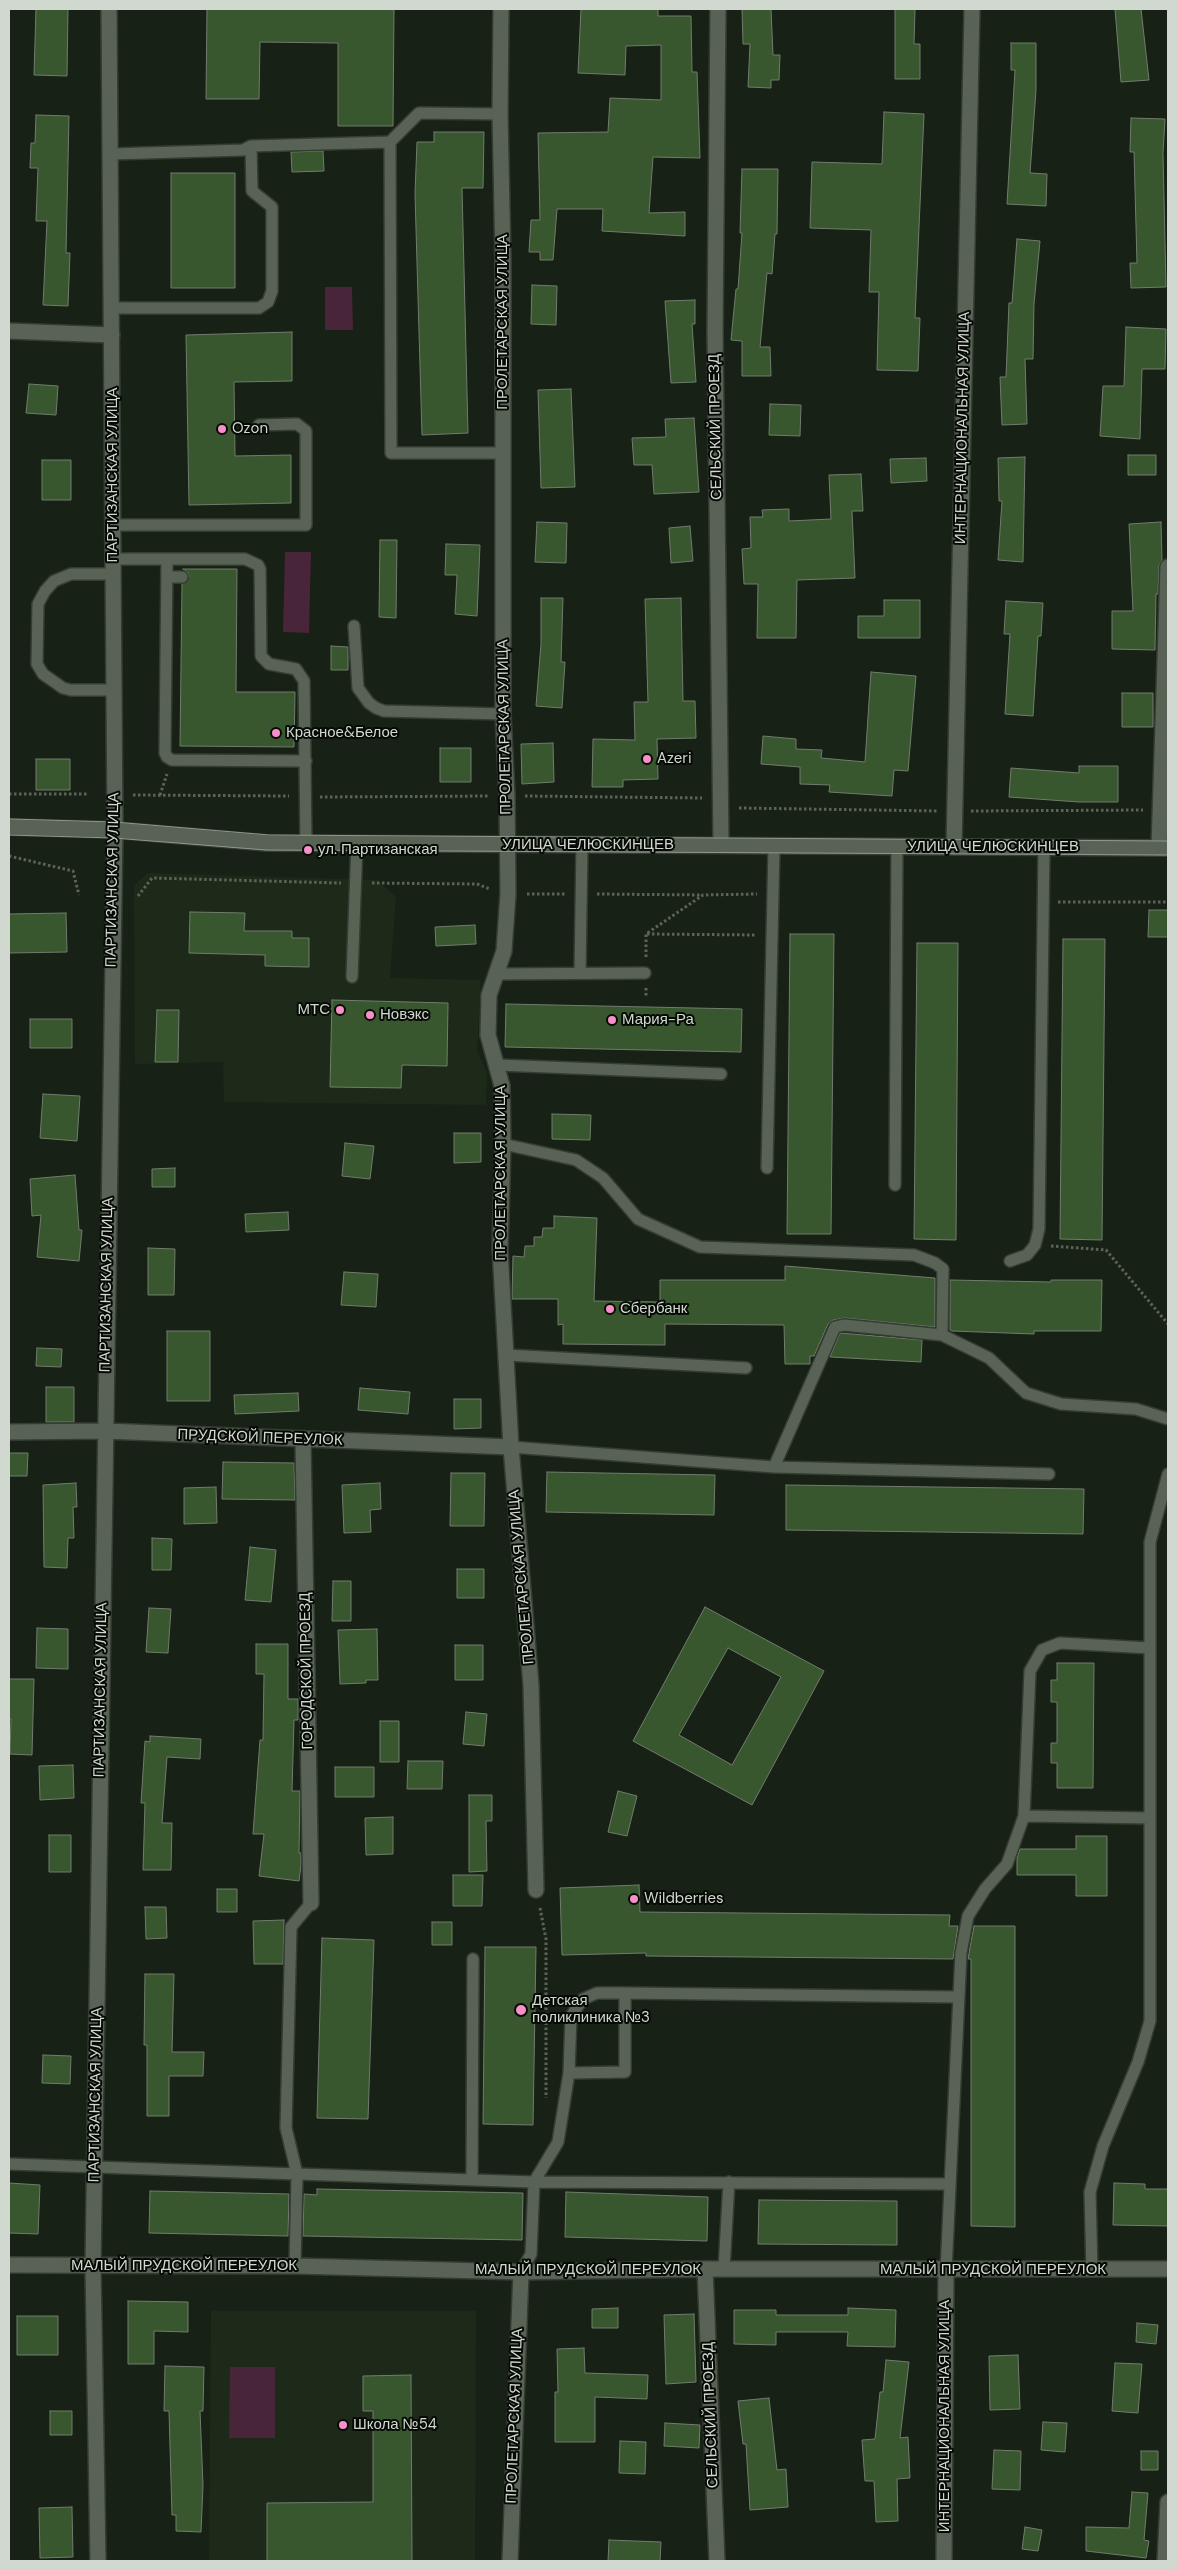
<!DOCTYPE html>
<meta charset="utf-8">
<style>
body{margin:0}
#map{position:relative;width:1177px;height:2570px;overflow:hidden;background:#182115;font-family:"DM Sans",sans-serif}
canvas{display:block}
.frame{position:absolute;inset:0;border:10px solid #d1d8d0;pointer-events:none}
</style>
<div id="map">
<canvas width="1177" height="2570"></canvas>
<div class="frame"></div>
</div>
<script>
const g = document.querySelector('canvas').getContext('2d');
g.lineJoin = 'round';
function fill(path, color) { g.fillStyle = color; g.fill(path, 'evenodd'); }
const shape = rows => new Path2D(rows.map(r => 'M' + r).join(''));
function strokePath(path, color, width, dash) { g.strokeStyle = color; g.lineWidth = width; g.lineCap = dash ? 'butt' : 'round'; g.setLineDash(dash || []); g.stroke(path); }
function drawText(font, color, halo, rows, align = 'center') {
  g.font = font + ' "DM Sans",sans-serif'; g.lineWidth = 4; g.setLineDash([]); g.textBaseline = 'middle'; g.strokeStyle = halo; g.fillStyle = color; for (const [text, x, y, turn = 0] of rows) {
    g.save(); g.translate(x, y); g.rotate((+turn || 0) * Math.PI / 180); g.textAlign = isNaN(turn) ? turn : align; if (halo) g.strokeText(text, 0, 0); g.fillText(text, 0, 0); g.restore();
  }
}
fill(shape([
 [147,873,377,880,396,897,390,978,481,980,477,1052,487,1071,486,1105,224,1102,223,1062,135,1064,134,886],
 [211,2311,476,2311,475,2561,209,2561]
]), '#1d2a19');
fill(shape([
 [325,287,352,287,353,330,325,330],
 [285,552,311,552,309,633,283,632],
 [230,2367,275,2367,275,2438,229,2438]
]), '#492539');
const building = shape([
 [36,9,68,9,67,76,34,75,36,9],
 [207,9,394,9,393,126,338,126,338,43,260,42,259,99,206,99,207,9],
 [581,9,658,9,658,16,691,16,692,72,697,72,700,158,653,157,649,213,685,212,685,236,602,231,603,209,557,209,553,260,540,260,540,252,529,252,531,220,540,220,538,133,608,132,610,98,661,100,661,45,626,46,625,75,578,73,581,9],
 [742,9,771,9,773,55,780,55,779,80,771,80,771,88,748,87,750,44,743,44,742,9],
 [895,9,915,9,914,44,920,44,920,79,895,79,895,9],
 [1115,9,1141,9,1149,80,1121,82,1115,9],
 [1011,43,1036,43,1036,90,1030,173,1047,174,1046,206,1007,204,1015,70,1011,70,1011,43],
 [884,112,924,114,915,318,920,318,918,371,877,370,879,292,869,292,871,230,810,228,812,162,882,164,884,112],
 [36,115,69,116,66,253,70,253,68,306,43,305,47,221,36,221,38,168,30,168,31,143,35,143,36,115],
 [1131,118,1165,119,1163,153,1166,287,1131,288,1130,263,1137,263,1134,152,1130,152,1131,118],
 [434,132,484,132,483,188,462,188,468,433,422,435,415,194,417,142,434,142,434,132],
 [323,151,324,171,292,172,291,152,323,151],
 [742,169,778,169,777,234,775,234,772,274,767,273,760,347,770,347,771,376,742,376,742,341,731,340,736,289,738,289,742,233,740,233,742,169],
 [171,173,235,173,235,288,171,288,171,173],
 [1017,239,1040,241,1034,304,1033,359,1025,359,1027,424,1002,425,1000,377,1006,377,1009,303,1012,303,1017,239],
 [532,285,557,286,556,325,531,324,532,285],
 [695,300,695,324,692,324,696,382,671,383,665,301,695,300],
 [1126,327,1166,329,1165,369,1142,369,1140,439,1100,436,1103,386,1124,386,1126,327],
 [292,332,292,381,234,382,235,456,291,455,291,503,189,505,186,335,292,332],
 [29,384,58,386,56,415,26,413,29,384],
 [571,389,575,487,541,488,538,390,571,389],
 [770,404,801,405,800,436,769,435,770,404],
 [694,418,699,492,654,494,652,465,634,465,632,438,666,437,665,419,694,418],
 [1128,455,1156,455,1156,475,1128,475,1128,455],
 [1025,457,1023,562,998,560,1002,501,999,501,998,458,1025,457],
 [926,458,927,481,891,483,890,459,926,458],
 [42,460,71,460,71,500,42,500,42,460],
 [861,474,863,511,852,511,855,578,797,580,796,638,757,638,758,584,744,584,742,549,751,548,750,517,763,517,762,510,789,509,789,521,831,519,829,475,861,474],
 [537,522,567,523,566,563,535,562,537,522],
 [1161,522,1162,560,1159,566,1158,594,1156,594,1155,650,1112,649,1112,611,1133,611,1129,524,1161,522],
 [690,526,693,561,671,563,669,528,690,526],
 [380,540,397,540,396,618,379,617,380,540],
 [446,544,480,545,477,616,455,614,457,575,445,575,446,544],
 [183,569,237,569,236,692,295,692,294,747,180,746,182,584,189,577,188,573,183,569],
 [541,598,563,598,561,662,565,662,562,708,536,706,541,644,541,598],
 [681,598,683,701,695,701,696,738,657,739,658,779,623,780,623,787,592,787,593,739,635,740,634,702,648,702,645,599,681,598],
 [884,600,920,600,920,638,858,638,858,616,884,616,884,600],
 [1006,601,1043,603,1041,636,1038,636,1033,716,1005,714,1010,634,1004,634,1006,601],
 [331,646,348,647,348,670,331,670,331,646],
 [871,672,916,676,908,771,894,770,892,796,829,792,830,785,800,784,800,767,761,764,763,736,796,739,796,749,822,750,821,758,865,762,871,672],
 [1122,693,1153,693,1153,727,1122,727,1122,693],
 [553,743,554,782,522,784,521,744,553,743],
 [440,748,471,748,471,782,440,782,440,748],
 [36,759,70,759,70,790,36,790,36,759],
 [1079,766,1118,766,1118,802,1079,802,1009,797,1011,768,1079,773,1079,766],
 [1149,910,1168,910,1168,937,1148,937,1149,910],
 [190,912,245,913,244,931,292,931,292,938,309,938,309,967,265,966,265,955,189,953,190,912],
 [66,913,67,952,9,953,9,914,66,913],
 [475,925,476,944,436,946,435,927,475,925],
 [790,934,834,934,831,1234,787,1234,790,934],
 [1063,939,1105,939,1102,1240,1060,1239,1063,939],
 [917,943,958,943,956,1240,914,1239,917,943],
 [332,1000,448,1003,447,1066,402,1065,401,1088,330,1087,332,1000],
 [506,1004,742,1009,741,1052,505,1047,506,1004],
 [157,1010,179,1010,178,1062,155,1062,157,1010],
 [30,1019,72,1019,72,1048,30,1048,30,1019],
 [43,1094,80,1096,77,1141,40,1138,43,1094],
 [552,1114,591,1115,590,1140,552,1139,552,1114],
 [454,1133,481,1133,481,1162,454,1163,454,1133],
 [345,1143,374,1146,370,1179,342,1176,345,1143],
 [175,1168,175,1187,152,1187,152,1169,175,1168],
 [75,1175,79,1230,82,1230,79,1261,37,1257,41,1215,32,1216,30,1179,75,1175],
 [288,1212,289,1230,246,1232,245,1214,288,1212],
 [554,1216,597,1218,594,1301,660,1302,660,1280,785,1280,785,1266,935,1278,935,1327,845,1318,833,1320,828,1324,814,1356,810,1356,810,1364,785,1364,784,1325,665,1324,665,1345,563,1344,563,1324,558,1325,558,1299,512,1299,513,1256,524,1257,525,1246,534,1246,534,1237,542,1237,543,1228,554,1228,554,1216],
 [148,1248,175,1249,174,1295,148,1295,148,1248],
 [344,1272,378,1274,376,1307,341,1305,344,1272],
 [950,1280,1051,1282,1051,1280,1102,1280,1101,1331,1034,1331,1034,1334,952,1331,950,1330,950,1280],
 [167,1331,210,1331,210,1401,167,1401,167,1331],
 [840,1333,922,1340,921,1362,830,1357,840,1333],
 [37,1348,62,1349,61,1367,36,1366,37,1348],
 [46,1387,74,1387,74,1422,46,1422,46,1387],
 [360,1388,410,1392,408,1414,358,1410,360,1388],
 [298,1393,299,1411,235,1414,234,1395,298,1393],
 [454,1399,481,1399,481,1428,454,1429,454,1399],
 [9,1453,28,1453,27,1476,9,1476,9,1453],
 [223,1462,294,1463,295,1500,222,1499,223,1462],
 [547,1472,715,1475,714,1515,546,1512,547,1472],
 [451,1473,485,1473,484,1526,450,1526,451,1473],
 [76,1483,77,1507,73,1507,74,1538,68,1538,67,1568,44,1567,43,1485,76,1483],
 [380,1483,381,1509,370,1510,371,1532,344,1533,342,1485,380,1483],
 [786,1485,1084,1489,1083,1534,786,1530,786,1485],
 [216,1487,217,1523,184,1524,184,1488,216,1487],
 [152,1538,172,1539,171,1570,152,1570,152,1538],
 [250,1547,276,1550,271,1602,245,1600,250,1547],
 [457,1569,484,1569,484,1598,457,1598,457,1569],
 [333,1581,351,1581,351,1621,332,1621,333,1581],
 [705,1607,824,1671,752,1805,633,1741,705,1607],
 [728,1648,781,1677,732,1765,679,1735,728,1648],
 [149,1608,171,1609,168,1653,146,1652,149,1608],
 [37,1628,68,1629,68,1669,36,1668,37,1628],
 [377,1629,378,1680,366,1680,366,1683,340,1684,338,1630,377,1629],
 [256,1644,288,1644,288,1699,298,1699,298,1720,294,1720,292,1791,300,1791,299,1853,301,1853,301,1865,299,1881,259,1876,264,1834,253,1834,260,1740,263,1740,264,1674,256,1674,256,1644],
 [455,1645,483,1645,483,1680,455,1680,455,1645],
 [1057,1663,1094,1663,1093,1788,1057,1788,1057,1763,1051,1763,1051,1743,1057,1743,1057,1702,1051,1702,1051,1680,1057,1680,1057,1663],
 [9,1679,34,1679,32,1755,10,1754,11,1719,9,1719,9,1679],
 [466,1712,487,1714,484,1746,463,1744,466,1712],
 [380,1721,399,1721,399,1762,380,1762,380,1721],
 [150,1736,201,1739,200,1759,167,1757,162,1823,172,1823,171,1870,143,1870,145,1803,141,1803,145,1741,150,1742,150,1736],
 [408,1761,443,1761,442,1789,407,1789,408,1761],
 [73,1765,74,1798,40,1800,39,1766,73,1765],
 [335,1767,374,1767,374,1797,335,1797,335,1767],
 [618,1791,637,1796,627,1836,608,1832,618,1791],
 [469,1795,492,1795,492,1821,486,1821,487,1871,469,1872,469,1795],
 [393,1817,393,1854,366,1855,365,1818,393,1817],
 [49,1835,71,1835,71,1872,49,1872,49,1835],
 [1076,1836,1107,1836,1107,1896,1076,1896,1076,1875,1017,1875,1017,1858,1020,1849,1076,1849,1076,1836],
 [453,1875,483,1875,482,1906,453,1906,453,1875],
 [639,1885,640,1912,950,1915,949,1926,958,1926,953,1959,646,1956,646,1953,562,1955,560,1888,639,1885],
 [217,1889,237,1889,237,1912,217,1912,217,1889],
 [145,1907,166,1907,167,1938,146,1939,145,1907],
 [284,1920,283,1964,254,1964,253,1921,284,1920],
 [432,1922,452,1922,452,1945,432,1945,432,1922],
 [974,1926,1015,1926,1015,2227,971,2226,971,1959,968,1959,974,1926],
 [322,1938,374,1940,368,2119,317,2118,322,1938],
 [485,1947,536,1947,533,2125,483,2124,485,1947],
 [145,1974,174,1974,172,2052,204,2052,203,2076,169,2076,169,2116,147,2116,147,2045,144,2045,145,1974],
 [43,2055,71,2056,70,2084,42,2083,43,2055],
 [9,2183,40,2185,38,2234,9,2233,9,2183],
 [1114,2183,1145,2184,1145,2189,1168,2189,1168,2226,1113,2225,1114,2183],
 [317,2189,523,2193,522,2240,303,2236,304,2194,317,2195,317,2189],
 [150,2191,289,2194,288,2236,149,2233,150,2191],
 [566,2192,708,2197,707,2241,565,2237,566,2192],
 [759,2200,897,2201,897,2245,758,2244,759,2200],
 [128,2301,188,2302,188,2332,154,2331,154,2364,128,2364,128,2301],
 [618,2308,618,2328,592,2328,592,2309,618,2308],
 [848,2308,896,2310,895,2347,847,2346,848,2332,776,2332,776,2345,734,2344,734,2310,776,2310,776,2315,848,2315,848,2308],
 [694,2314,696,2382,666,2384,664,2315,694,2314],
 [17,2316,58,2316,58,2355,17,2355,17,2316],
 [1137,2323,1158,2325,1156,2344,1136,2342,1137,2323],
 [584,2348,585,2373,648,2375,647,2399,595,2397,595,2442,555,2442,555,2392,558,2392,557,2349,584,2348],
 [1018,2355,1020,2409,990,2410,989,2356,1018,2355],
 [886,2360,909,2362,900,2438,908,2437,910,2478,897,2479,898,2521,876,2522,874,2481,865,2481,862,2440,875,2439,880,2392,883,2392,886,2360],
 [1115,2363,1142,2364,1138,2413,1112,2411,1115,2363],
 [165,2366,204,2367,203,2411,200,2411,203,2485,201,2532,176,2531,176,2515,172,2515,169,2411,164,2411,165,2366],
 [411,2375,412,2561,267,2561,267,2503,373,2502,373,2411,363,2411,363,2376,411,2375],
 [769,2398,777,2470,786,2469,788,2507,750,2510,746,2444,743,2444,738,2401,769,2398],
 [50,2411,72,2411,72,2435,50,2435,50,2411],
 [1043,2422,1067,2423,1065,2452,1041,2450,1043,2422],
 [665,2423,700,2425,699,2448,664,2446,665,2423],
 [620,2441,646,2442,645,2474,619,2473,620,2441],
 [994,2450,1021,2451,1020,2490,992,2489,994,2450],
 [1141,2451,1158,2451,1158,2470,1141,2470,1141,2451],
 [1132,2492,1148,2493,1144,2540,1149,2541,1146,2558,1086,2551,1086,2527,1129,2528,1132,2492],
 [72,2507,73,2557,40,2558,39,2508,72,2507],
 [1025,2527,1042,2530,1038,2551,1022,2549,1025,2527],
 [609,2540,661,2542,660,2561,608,2561,609,2540]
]);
fill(building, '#38572f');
strokePath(building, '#717c6d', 1);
const lane = shape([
 [390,142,391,453,503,453],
 [111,154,243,150,251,146,390,142,419,113,500,114],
 [112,308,259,308,268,302,272,291,272,207,252,191,251,146],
 [113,525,306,525,306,431,297,424,259,425],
 [114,559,245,559,258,565,260,569,261,656,269,664,296,669,304,681,306,843],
 [167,559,165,753,167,757,172,760,306,761],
 [114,574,71,574,54,581,45,591,38,604,37,664,43,674,63,688,71,690,115,690],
 [167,577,182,577],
 [354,626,358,688,369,703,376,708,384,711,503,714],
 [580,973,582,845],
 [496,974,645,973],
 [352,977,357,843],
 [498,1065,721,1074],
 [503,1144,576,1160,603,1178,638,1219,700,1247,914,1255,935,1263,943,1269,942,1335,989,1358,1026,1393,1061,1404,1136,1409,1168,1419],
 [767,1168,774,846],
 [895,1185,897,847],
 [1010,1261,1027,1255,1035,1245,1039,1229,1044,847],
 [506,1355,746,1368],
 [511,1447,774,1467,1049,1474],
 [774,1467,835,1327,844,1325,942,1335],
 [1024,1816,1150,1818],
 [625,1993,959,1997],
 [9,2164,297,2174,286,2128,291,1927,311,1903],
 [472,2179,473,1959],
 [534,2182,950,2184],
 [534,2182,558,2142,569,2073,571,2016,583,1999,597,1993,625,1993,625,2072,569,2073],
 [295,2266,297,2174,534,2182,531,2254,521,2272],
 [724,2269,729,2182],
 [946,2271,961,1953,968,1916,985,1889,1007,1864,1024,1816,1030,1671,1042,1650,1060,1643,1150,1648],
 [1092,2271,1090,2192,1103,2146,1138,2062,1150,2021,1150,1542,1168,1474]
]);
const street = shape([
 [501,9,500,114,503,260,503,714,507,796,508,894,504,951,489,995,488,1035,502,1086,503,1144,500,1249,511,1447,531,1685,536,1890],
 [718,9,715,331,721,845],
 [9,331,112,335],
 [954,847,972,9],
 [1159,848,1168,567],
 [9,1432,105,1431,511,1447],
 [303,1440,311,1903],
 [705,2269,717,2561],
 [98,2561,93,2266,115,830],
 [510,2561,521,2272],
 [944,2561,946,2271],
 [1165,2561,1168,2502]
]);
const secondary = shape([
 [109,9,115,830],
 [9,827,115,830,267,843,1168,848],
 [9,2265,295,2266,521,2272,705,2269,1168,2269]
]);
strokePath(lane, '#353c34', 14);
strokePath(street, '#353c34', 18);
strokePath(secondary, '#353c34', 18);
strokePath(shape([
 [9,794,87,794],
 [133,795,289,796],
 [160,795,167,774],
 [525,796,702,798],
 [320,797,489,796],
 [739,808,938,811],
 [971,811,1143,810],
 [9,856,73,871,79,895],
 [372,883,477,884,490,889],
 [527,894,565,894],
 [597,894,703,895],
 [138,896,152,878,341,883],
 [1058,902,1168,902],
 [647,934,756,935],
 [646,957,646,934,703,895,757,894],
 [646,988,646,998],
 [1051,1246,1106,1250,1168,1324],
 [540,1908,546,1939,546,2098]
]), '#5c6459', 3, [2.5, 2.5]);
strokePath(lane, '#586355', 11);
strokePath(street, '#586355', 15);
strokePath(secondary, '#586355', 15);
strokePath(shape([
 [9,819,114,822,269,835,1168,841],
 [9,835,114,838,266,850,1168,855]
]), '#8f978e', 1);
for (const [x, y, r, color] of [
 [222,429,5,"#f98fc9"],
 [276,733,5,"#f98fc9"],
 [647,759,5,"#f98fc9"],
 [308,850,5,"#f98fc9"],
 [340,1010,5,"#f98fc9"],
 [370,1015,5,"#f98fc9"],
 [612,1020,5,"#f98fc9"],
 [610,1309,5,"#f98fc9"],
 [634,1899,5,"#f98fc9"],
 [521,2010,6,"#f98fc9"],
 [343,2425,5,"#f98fc9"]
]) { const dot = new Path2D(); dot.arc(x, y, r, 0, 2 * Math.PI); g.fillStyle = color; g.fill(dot); strokePath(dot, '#060a05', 2); }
drawText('15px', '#d1d8d0', '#060a05', [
 ["ПРОЛЕТАРСКАЯ УЛИЦА",503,322,-90],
 ["СЕЛЬСКИЙ ПРОЕЗД",716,427,-91],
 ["ИНТЕРНАЦИОНАЛЬНАЯ УЛИЦА",963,428,-89],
 ["ПАРТИЗАНСКАЯ УЛИЦА",113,475,-90],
 ["ПРОЛЕТАРСКАЯ УЛИЦА",505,727,-91],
 ["УЛИЦА ЧЕЛЮСКИНЦЕВ",588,845],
 ["УЛИЦА ЧЕЛЮСКИНЦЕВ",993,847],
 ["ПАРТИЗАНСКАЯ УЛИЦА",113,880,-89],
 ["ПРОЛЕТАРСКАЯ УЛИЦА",501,1173,-90],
 ["ПАРТИЗАНСКАЯ УЛИЦА",107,1285,-89],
 ["ПРУДСКОЙ ПЕРЕУЛОК",260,1438,2],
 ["ПРОЛЕТАРСКАЯ УЛИЦА",522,1577,-95],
 ["ГОРОДСКОЙ ПРОЕЗД",307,1671,-91],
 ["ПАРТИЗАНСКАЯ УЛИЦА",101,1690,-89],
 ["ПАРТИЗАНСКАЯ УЛИЦА",96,2095,-89],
 ["МАЛЫЙ ПРУДСКОЙ ПЕРЕУЛОК",184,2266],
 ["МАЛЫЙ ПРУДСКОЙ ПЕРЕУЛОК",588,2270],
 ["МАЛЫЙ ПРУДСКОЙ ПЕРЕУЛОК",993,2270],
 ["СЕЛЬСКИЙ ПРОЕЗД",711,2415,-92],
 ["ПРОЛЕТАРСКАЯ УЛИЦА",515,2416,-88],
 ["ИНТЕРНАЦИОНАЛЬНАЯ УЛИЦА",945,2416,-90]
]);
drawText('15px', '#d1d8d0', '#060a05', [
 ["Ozon",232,429],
 ["Красное&Белое",286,733],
 ["Azeri",657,759],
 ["ул. Партизанская",318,850],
 ["МТС",330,1010,"right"],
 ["Новэкс",380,1015],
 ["Мария-Ра",622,1020],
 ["Сбербанк",620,1309],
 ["Wildberries",644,1899],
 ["Детская",532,2001],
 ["поликлиника №3",532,2018],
 ["Школа №54",353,2425]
], 'left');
</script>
